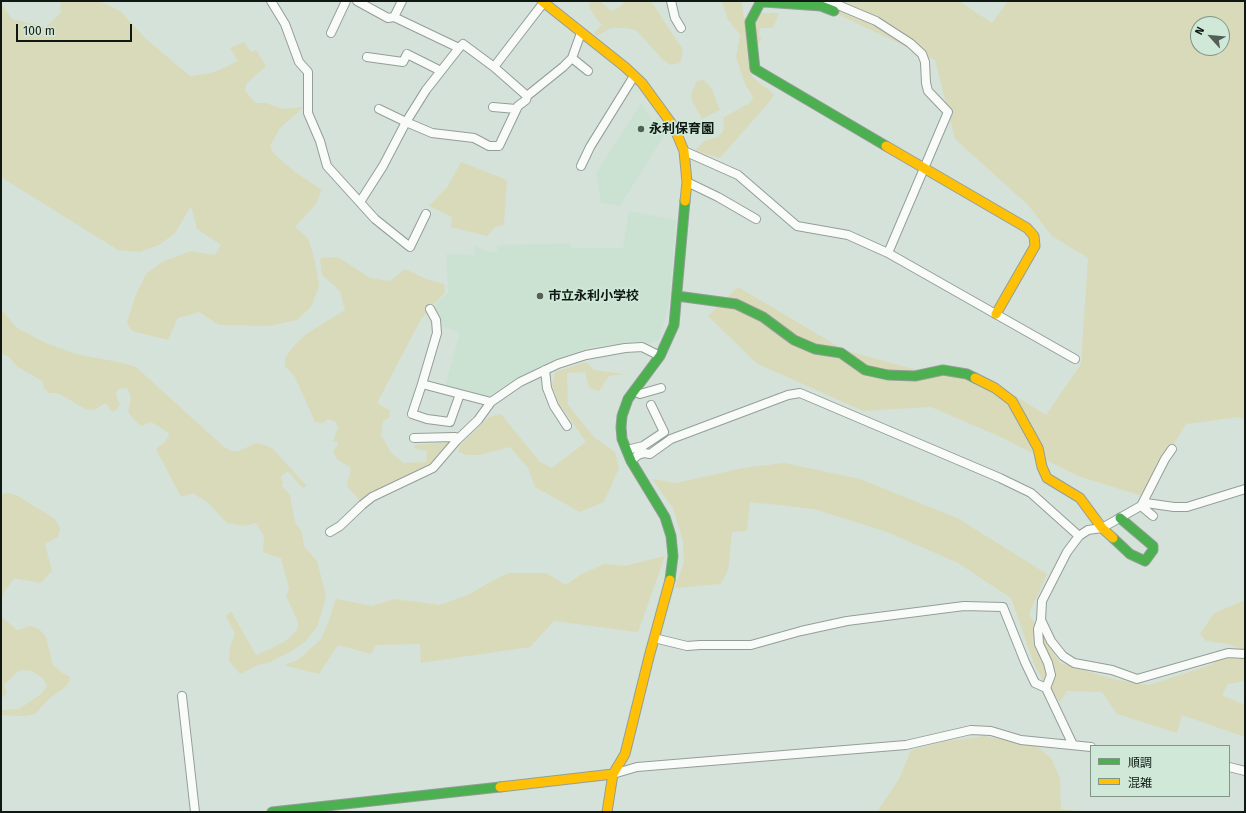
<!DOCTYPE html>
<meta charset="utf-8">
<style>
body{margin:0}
#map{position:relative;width:1246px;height:813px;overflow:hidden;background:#d5e2d9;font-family:"Fira Sans","Noto Sans JP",sans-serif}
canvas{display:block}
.frame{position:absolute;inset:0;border:2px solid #0f1812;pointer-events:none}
.legend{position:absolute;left:1090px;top:745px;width:140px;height:52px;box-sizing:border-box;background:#cfe8d8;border:1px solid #829589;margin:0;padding:5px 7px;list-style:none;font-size:12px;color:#0f1812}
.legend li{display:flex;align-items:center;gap:8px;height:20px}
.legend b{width:20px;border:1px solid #829589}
.north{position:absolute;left:1190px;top:16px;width:40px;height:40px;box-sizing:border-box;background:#cfe8d8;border:1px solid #829589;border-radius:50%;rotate:297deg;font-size:11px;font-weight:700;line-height:16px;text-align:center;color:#0f1812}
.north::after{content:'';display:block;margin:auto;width:14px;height:18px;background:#545f58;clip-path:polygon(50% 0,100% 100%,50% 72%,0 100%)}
.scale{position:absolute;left:16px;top:24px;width:116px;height:18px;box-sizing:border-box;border:2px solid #0f1812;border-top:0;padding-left:5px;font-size:12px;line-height:14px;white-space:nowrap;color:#0f1812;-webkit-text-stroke:3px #cfe8d8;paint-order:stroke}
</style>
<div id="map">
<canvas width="1246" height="813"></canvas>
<div class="frame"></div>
<ul class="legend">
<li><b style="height:5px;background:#4caf50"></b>順調</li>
<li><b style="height:5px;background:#ffc107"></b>混雑</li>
</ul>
<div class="north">N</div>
<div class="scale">100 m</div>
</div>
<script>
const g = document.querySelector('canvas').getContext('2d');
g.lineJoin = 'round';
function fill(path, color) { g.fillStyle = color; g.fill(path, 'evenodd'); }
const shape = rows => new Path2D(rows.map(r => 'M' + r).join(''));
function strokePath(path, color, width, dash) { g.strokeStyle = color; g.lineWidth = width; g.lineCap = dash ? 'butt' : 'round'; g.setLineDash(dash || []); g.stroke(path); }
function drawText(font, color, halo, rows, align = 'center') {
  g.font = font + ' "Fira Sans","Noto Sans JP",sans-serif'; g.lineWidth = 3.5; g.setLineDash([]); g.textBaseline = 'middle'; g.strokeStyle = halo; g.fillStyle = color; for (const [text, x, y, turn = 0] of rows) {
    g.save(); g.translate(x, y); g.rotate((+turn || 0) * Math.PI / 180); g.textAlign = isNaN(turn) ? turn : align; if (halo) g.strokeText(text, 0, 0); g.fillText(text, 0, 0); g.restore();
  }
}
fill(shape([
 [641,103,653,121,658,117,667,131,620,206,601,203,596,173],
 [629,211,676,220,669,303,661,335,658,340,651,343,633,342,592,347,555,360,518,377,486,398,445,387,460,332,440,326,433,307,448,292,446,254,475,255,475,246,489,252,497,252,497,245,571,243,571,248,623,248]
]), '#cbe2d2');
fill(shape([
 [60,1,97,1,106,4,120,11,145,38,190,76,206,74,217,71,238,61,230,48,244,42,251,52,256,50,266,66,246,84,245,91,256,103,266,103,283,109,304,107,280,128,270,146,274,154,295,172,322,190,316,204,295,227,308,238,315,261,319,286,311,307,297,320,270,326,219,325,199,312,178,318,168,340,132,331,127,322,135,297,146,274,162,262,191,251,215,255,221,245,197,229,191,206,175,233,159,245,140,252,118,250,1,177,1,3,12,19,46,27,61,12],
 [590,1,602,1,602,3,612,11,622,5,624,1,651,1,683,50,680,63,671,65,663,60,636,30,625,28,611,28,597,36,594,33,602,25,596,18,589,7],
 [722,1,742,1,744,18,759,13,779,13,773,28,760,28,759,37,762,38,750,57,752,77,774,94,771,100,720,158,695,151,698,147,705,141,718,137,723,131,724,117,750,103,753,97,745,84,736,57,740,35,727,18],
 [809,1,959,1,992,23,1008,1,1245,1,1245,421,1239,417,1186,424,1142,496,1078,476,1003,438,931,407,863,411,756,363,708,316,738,287,844,350,910,368,991,381,1046,415,1081,364,1088,258,1052,236,1028,205,955,139,935,60],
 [1198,24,1222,24,1222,48,1198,48],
 [704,80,712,89,720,110,702,119,692,101,691,94,697,81],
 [461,162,507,180,504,225,495,227,487,236,451,227,452,217,429,206,448,186],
 [338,257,370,278,390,281,405,269,426,279,444,284,445,292,421,319,377,403,390,411,389,418,383,421,381,435,392,454,404,463,426,462,427,451,414,448,415,445,450,442,449,446,432,465,360,501,347,486,351,468,337,459,333,452,339,442,333,441,338,427,336,422,328,419,323,423,315,422,295,377,285,366,285,358,292,348,306,334,345,310,340,291,322,275,320,258],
 [1,309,17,328,48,344,76,354,123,363,136,367,224,447,231,451,239,451,256,443,265,445,273,449,306,485,303,489,288,471,280,477,283,482,282,486,290,495,295,522,302,532,304,546,317,561,326,595,323,608,317,627,304,643,288,653,268,663,258,665,240,674,229,661,230,647,235,634,226,616,231,611,256,655,272,648,287,640,297,630,298,622,286,596,289,589,281,558,273,556,263,552,264,536,256,523,245,526,227,523,208,503,193,493,181,497,156,449,165,442,169,436,168,432,151,422,141,426,136,422,128,412,131,397,127,388,119,389,116,393,117,398,120,404,117,409,112,412,106,403,94,410,85,409,58,393,49,393,44,388,42,381,18,367,8,356,1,354],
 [586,362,594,370,625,374,609,376,599,391,589,388,585,372,567,373,568,405,595,438,615,452,619,468,604,502,580,512,535,487,528,468,510,447,479,455,467,455,458,452,460,445,489,417,501,414,539,461,552,468,586,442,558,402,552,385,555,372],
 [784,463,860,479,957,518,1047,574,1029,614,1060,663,1117,680,1149,685,1210,665,1238,648,1228,644,1206,641,1200,634,1214,613,1245,600,1245,681,1228,684,1222,695,1245,705,1245,737,1182,715,1177,733,1117,714,1102,692,1067,691,1060,702,1042,679,1034,664,1011,598,958,563,887,532,814,509,750,502,747,531,732,532,728,570,721,584,675,588,684,562,683,541,673,508,652,479,676,483,743,468],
 [8,493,16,495,55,519,60,528,58,537,45,544,52,571,41,583,14,578,3,594,1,609,1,494],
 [665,556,638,632,554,621,530,647,421,663,420,644,376,645,371,654,338,645,319,674,284,665,298,660,321,639,328,623,336,599,372,606,394,599,440,605,470,594,488,583,509,573,546,573,566,585,580,575,604,564,624,566],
 [1,616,17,630,31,626,39,629,46,637,53,665,61,672,70,677,69,682,63,689,51,697,35,714,23,716,1,715,1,710,19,709,41,694,47,686,43,678,32,671,23,670,16,673,4,685,7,693,1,699],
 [985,736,1005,740,1033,743,1051,758,1060,778,1061,809,1089,812,877,812,899,779,911,750,946,741]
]), '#d9dab9');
const street = shape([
 [271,1,285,24,299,62,308,72,308,113,320,141,327,166,375,219,410,247,426,214],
 [357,1,388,18,394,17,402,1],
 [671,1,675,18,681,28],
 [822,1,838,5,876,21,910,43,922,54,925,62,926,83,928,91,948,112,888,253],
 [394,17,459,48,463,44,494,67,544,2],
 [331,33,346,1],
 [367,57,403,62,407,54,441,71],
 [572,58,588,71],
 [494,67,527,96],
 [493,107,516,109],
 [379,109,406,122,432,133,474,138,489,146,499,146,518,106,526,100,527,96,563,67,572,58,581,33],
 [684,151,738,175,797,226,848,235,888,253,1075,359],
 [581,166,590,147,634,76],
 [687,182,718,197,756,219],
 [360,202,383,166,406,122,426,90,459,48],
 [430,309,436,320,437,333,422,384,491,402,520,382,558,364,586,355,625,348,642,347,660,356],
 [545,370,547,388,554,406,567,426],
 [422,384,412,414,427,419,450,422,460,394],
 [634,391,640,394,661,388],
 [414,438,455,437],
 [627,450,643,446,664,432,651,405],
 [631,461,638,455,644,453,650,454,671,439,788,395,800,393,1000,478,1031,493,1079,536],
 [1153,516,1141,506,1165,459,1172,449],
 [330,532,340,526,362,505,372,497,433,468,457,440,478,420,491,402],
 [1041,620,1051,641,1063,656,1074,663,1112,670,1137,679,1228,653,1245,654],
 [654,638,687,646,700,645,751,645,801,631,847,621,964,606,1003,607,1025,662,1035,683,1046,688,1073,745],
 [1046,688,1051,675,1048,663,1039,644,1038,629,1041,620,1042,601,1067,552,1079,536,1088,530,1102,528,1146,503,1174,507,1187,507,1245,489],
 [182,696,195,812],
 [1229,767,1245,771],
 [613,774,637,767,906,745,971,730,991,731,1021,740,1091,747]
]);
const fast = shape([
 [834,11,821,6,764,2,760,3,750,22,755,69,886,146],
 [677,296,736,304,763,317,794,340,815,349,841,353,865,370,888,375,915,376,943,370,967,374,975,378],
 [1113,538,1130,554,1145,561,1153,550,1153,546,1120,518],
 [670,580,673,556,671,536,665,517,631,461,622,439,621,427,622,416,628,399,660,356,674,325,685,201],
 [272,812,500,787]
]);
const slow = shape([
 [542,1,625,67,642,83,674,127,684,151,687,182,685,201],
 [886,146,1027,228,1034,236,1035,246,996,314],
 [975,378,995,388,1012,401,1038,448,1042,467,1047,478,1080,498,1102,528,1113,538],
 [500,787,613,774],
 [607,812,613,774,625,754,649,657,670,580]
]);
strokePath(street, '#949e98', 10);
strokePath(fast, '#949e98', 11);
strokePath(slow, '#949e98', 11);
strokePath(street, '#f9fbf9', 8);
strokePath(fast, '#4caf50', 9);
strokePath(slow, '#ffc107', 9);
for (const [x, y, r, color] of [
 [641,129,4,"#545f58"],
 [540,296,4,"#545f58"]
]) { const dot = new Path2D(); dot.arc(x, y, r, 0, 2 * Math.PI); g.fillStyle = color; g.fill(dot); strokePath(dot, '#cfe8d8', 1.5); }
drawText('bold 13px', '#0f1812', '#cfe8d8', [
 ["永利保育園",649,129],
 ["市立永利小学校",548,296]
], 'left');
</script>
